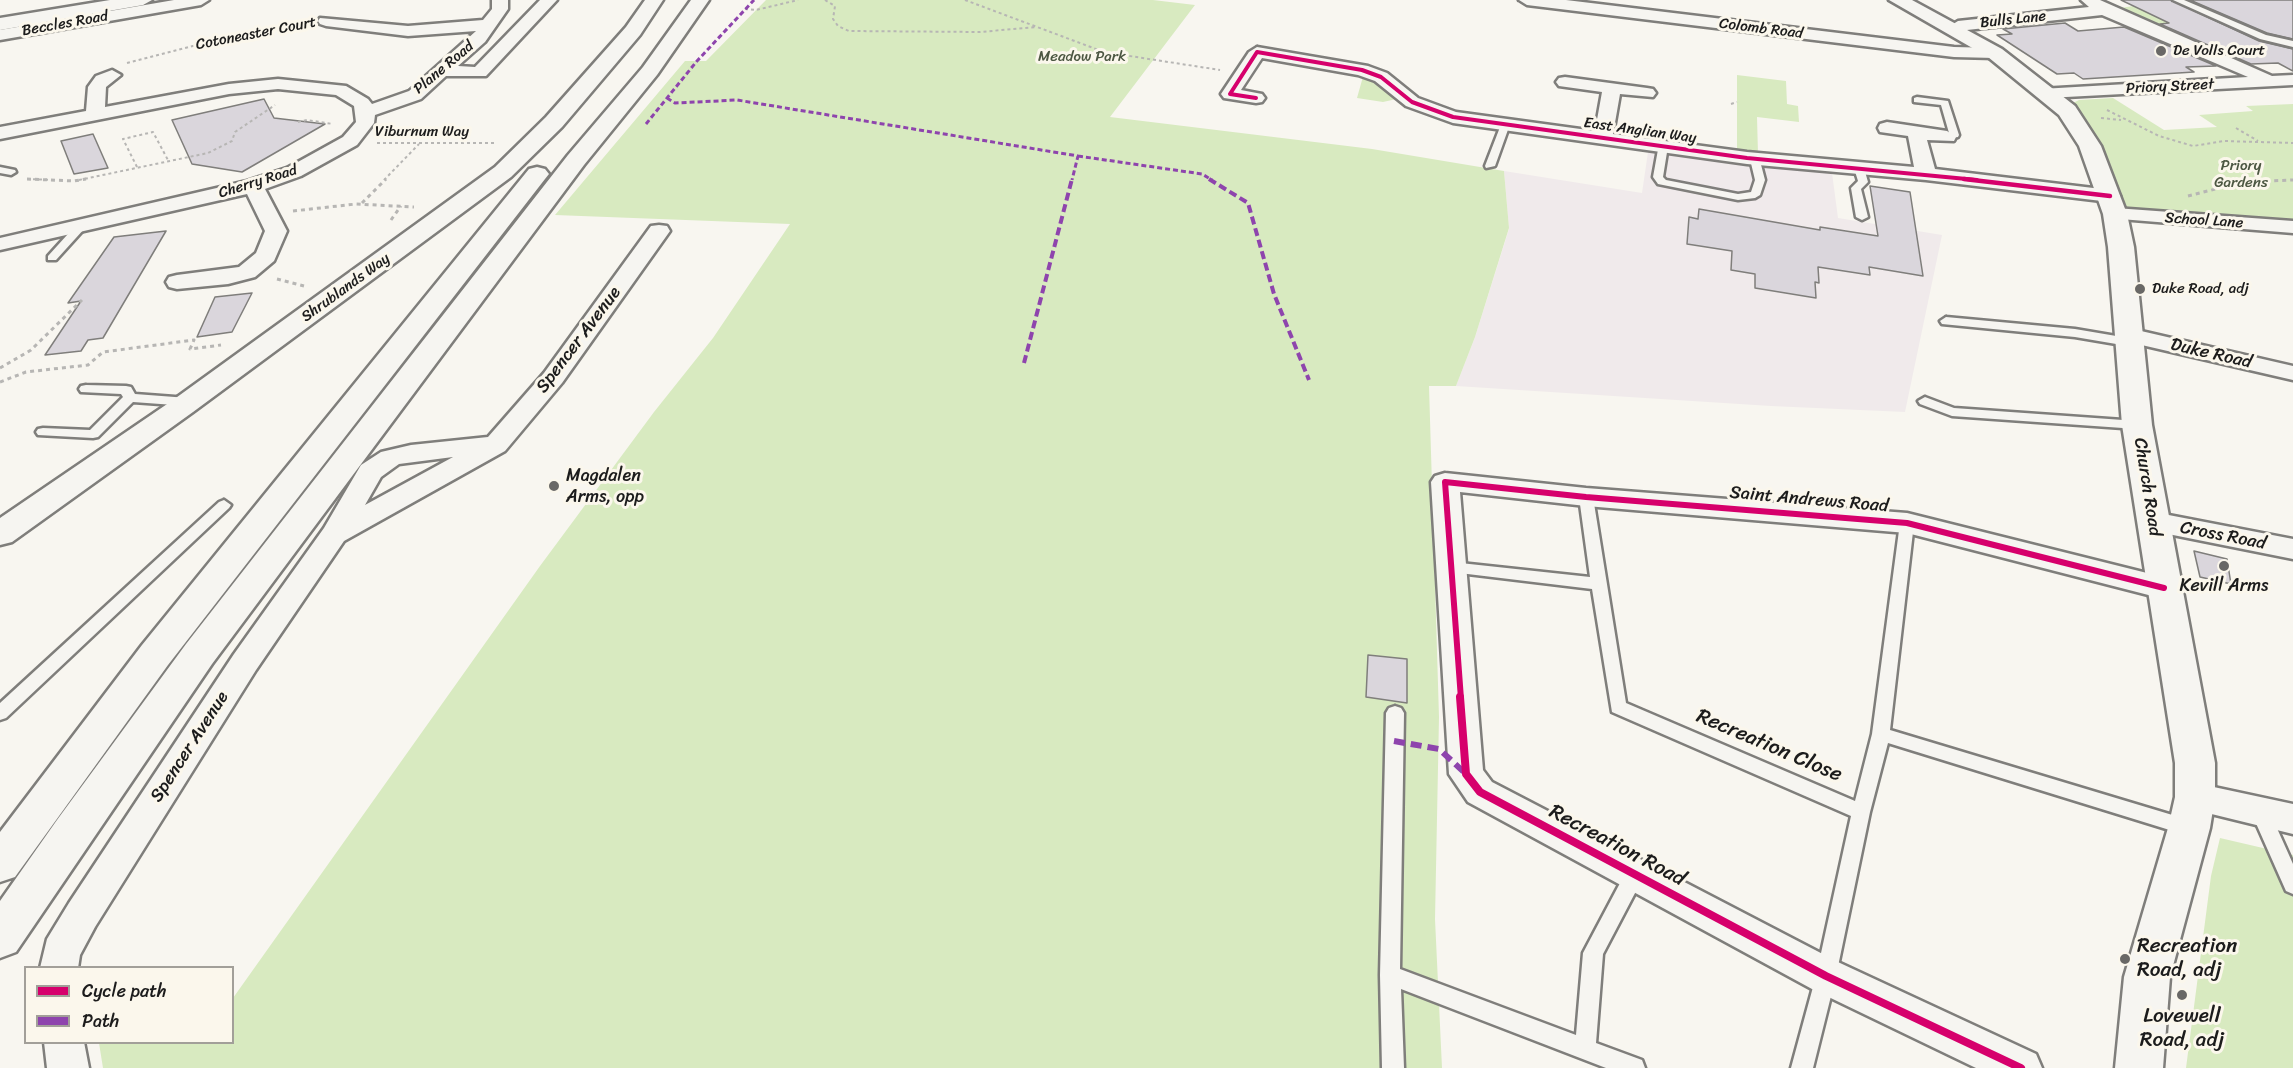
<!DOCTYPE html>
<style>
body{margin:0}
#map{position:relative;width:2293px;height:1068px;overflow:hidden;background:#f8f6f0;font-family:Sriracha,sans-serif}
canvas{display:block}
.legend{position:absolute;left:24px;top:966px;width:210px;height:78px;box-sizing:border-box;background:#fbf7ec;border:2px solid #a29f99;margin:0;padding:8px 10px;list-style:none;font-size:18px;color:#1c1c1c}
.legend li{display:flex;align-items:center;gap:12px;height:30px}
.legend b{width:30px;border:2px solid #a29f99}
</style>
<div id="map">
<canvas width="2293" height="1068"></canvas>
<ul class="legend">
<li><b style="height:8px;background:#d6006c"></b>Cycle path</li>
<li><b style="height:8px;background:#8e44ad"></b>Path</li>
</ul>
</div>
<script>
const g = document.querySelector('canvas').getContext('2d');
g.lineJoin = 'round';
function fill(path, color) { g.fillStyle = color; g.fill(path, 'evenodd'); }
const shape = rows => new Path2D(rows.map(r => 'M' + r).join(''));
function strokePath(path, color, width, dash) { g.strokeStyle = color; g.lineWidth = width; g.lineCap = dash ? 'butt' : 'round'; g.setLineDash(dash || []); g.stroke(path); }
function drawText(font, color, halo, rows, align = 'center') {
  g.font = font + ' Sriracha,sans-serif'; g.lineWidth = 6; g.setLineDash([]); g.textBaseline = 'middle'; g.strokeStyle = halo; g.fillStyle = color; for (const [text, x, y, turn = 0] of rows) {
    g.save(); g.translate(x, y); g.rotate((+turn || 0) * Math.PI / 180); g.textAlign = isNaN(turn) ? turn : align; if (halo) g.strokeText(text, 0, 0); g.fillText(text, 0, 0); g.restore();
  }
}
fill(shape([
 [1648,152,1832,173,1838,218,1942,235,1905,412,1771,406,1456,386,1475,337,1509,229,1504,171,1642,193]
]), '#f0eaeb');
fill(shape([
 [766,0,1153,0,1195,5,1110,117,1372,149,1504,171,1509,228,1475,337,1456,386,1429,386,1439,717,1435,919,1442,1068,103,1068,99,1043,232,1042,233,998,540,566,654,412,713,338,790,224,555,215,685,61,706,61],
 [2133,6,2230,49,2209,52,2114,9],
 [1364,73,1401,98,1383,102,1357,98],
 [1737,75,1786,81,1787,104,1798,106,1799,122,1757,117,1758,154,1737,151],
 [2113,98,2164,130,2217,127,2199,115,2253,111,2246,106,2293,104,2293,228,2128,214,2092,130,2069,105,2079,100],
 [2220,838,2293,855,2293,1068,2186,1068,2211,876]
]), '#d8eac0');
const building = shape([
 [2121,0,2171,0,2259,41,2293,49,2293,71,2278,63,2251,64,2160,24,2169,23,2121,0],
 [2190,0,2293,0,2293,39,2267,33,2190,0],
 [2065,23,2078,31,2124,27,2216,66,2186,67,2194,72,2083,79,2074,73,2057,74,1997,35,2012,34,2003,29,2065,23],
 [264,99,274,118,325,124,242,172,192,164,172,120,264,99],
 [93,134,108,168,74,174,61,141,93,134],
 [1870,186,1910,192,1923,276,1869,267,1870,275,1818,267,1819,283,1815,282,1816,298,1755,288,1755,274,1731,270,1732,251,1687,244,1689,217,1698,219,1699,209,1820,230,1820,227,1878,236,1870,186],
 [166,231,103,338,88,340,81,351,45,355,81,301,68,303,114,237,166,231],
 [252,293,232,332,197,337,215,297,252,293],
 [2194,551,2227,559,2231,584,2200,577,2194,551],
 [1368,655,1407,659,1407,703,1366,697,1368,655]
]);
fill(building, '#dad6dc');
strokePath(building, '#7f7e7b', 1.5);
const lane = shape([
 [2173,0,2184,0,2266,35,2293,41,2293,47,2260,39,2173,0],
 [1917,97,1948,101,1959,135,1958,137,1943,139,1943,135,1949,133,1941,105,1914,102,1914,98,1917,97],
 [1502,122,1510,124,1495,166,1486,168,1485,166,1502,122],
 [1659,144,1668,146,1663,177,1666,180,1738,194,1751,192,1755,180,1750,159,1759,157,1765,180,1760,195,1755,198,1738,200,1658,184,1653,177,1659,144],
 [1859,165,1864,168,1868,182,1861,189,1868,217,1862,220,1856,217,1851,188,1858,181,1854,168,1859,165],
 [0,167,15,170,16,172,11,175,0,173,0,167],
 [81,223,87,226,85,228,56,260,48,260,48,256,77,224,81,223],
 [1946,317,2075,329,2128,338,2134,342,2128,346,2075,337,1942,324,1940,321,1946,317],
 [86,385,126,386,131,387,135,394,188,398,195,402,188,406,133,402,98,437,93,438,38,435,36,432,38,429,43,428,90,430,123,397,121,394,81,392,79,389,81,386,86,385],
 [1925,397,1954,408,2137,421,2144,425,2137,429,1952,416,1920,404,1918,401,1925,397],
 [1586,492,1593,497,1626,703,1855,801,1872,734,1900,523,1907,518,1914,523,1890,730,2189,820,2196,822,2198,828,2196,834,2189,836,1888,743,1870,812,1836,976,1813,1068,1791,1068,1816,976,1851,816,1612,712,1592,589,1451,572,1443,567,1451,562,1590,577,1579,497,1586,492],
 [224,500,231,505,229,508,6,718,0,720,0,703,219,502,224,500],
 [1395,706,1401,708,1404,713,1400,969,1576,1035,1583,953,1628,868,1635,866,1642,868,1645,874,1603,954,1596,1043,1642,1060,1645,1068,1606,1068,1401,989,1404,1068,1382,1068,1380,975,1386,713,1389,708,1395,706],
 [2260,804,2267,806,2293,864,2293,894,2286,891,2251,812,2253,806,2260,804]
]);
const street = shape([
 [174,0,209,0,201,5,0,40,0,30,174,0],
 [492,0,508,0,508,9,485,42,458,66,475,67,540,0,557,0,486,76,446,76,421,99,375,115,374,123,357,145,301,176,265,189,287,231,274,261,255,277,228,284,177,289,169,287,166,282,169,277,177,275,239,267,256,253,265,231,247,194,0,250,0,238,247,181,287,168,343,137,356,122,354,106,336,95,278,89,229,94,0,139,0,127,86,111,88,87,96,76,112,70,121,75,106,87,105,107,229,84,278,79,346,86,368,99,372,104,409,91,476,31,408,36,326,26,320,24,318,21,320,18,408,26,483,20,492,9,492,0],
 [1519,0,1566,0,1954,47,1995,48,2003,53,1995,58,1954,57,1527,5,1519,0],
 [2081,0,2100,0,2272,76,2293,75,2293,85,2047,98,2041,97,2038,93,2041,89,2248,77,2102,15,1958,31,1950,26,1958,21,2089,7,2081,0],
 [1257,47,1368,66,1387,73,1418,98,1456,112,1595,131,1602,92,1559,86,1556,82,1559,78,1565,77,1647,88,1653,89,1656,93,1653,97,1620,94,1613,134,1747,152,1914,167,1908,136,1880,132,1878,128,1880,124,1887,122,1947,131,1956,137,1954,141,1927,140,1935,169,2110,190,2117,192,2120,196,2117,200,2110,202,1926,180,1747,164,1453,123,1406,106,1375,81,1358,75,1262,58,1241,90,1262,94,1265,98,1262,102,1256,103,1224,98,1221,94,1249,52,1257,47],
 [2115,208,2293,221,2293,233,2108,218,2105,214,2108,210,2115,208],
 [659,225,667,226,670,231,562,383,505,451,344,541,256,670,95,927,80,955,78,968,40,968,47,939,69,903,234,654,324,528,361,465,381,452,411,445,488,437,544,373,651,226,659,225],
 [453,457,365,505,381,477,399,464,453,457],
 [2128,328,2293,366,2293,380,2120,340,2116,335,2120,330,2128,328],
 [1445,473,1586,488,1907,513,2175,580,2179,588,2175,596,2164,599,1907,533,1586,506,1460,492,1483,770,1492,782,1840,963,2036,1054,2042,1068,1976,1068,1812,989,1468,802,1449,774,1431,482,1435,476,1445,473],
 [2153,512,2293,539,2293,559,2143,529,2139,522,2143,515,2153,512],
 [2195,783,2293,804,2293,834,2183,807,2178,797,2183,787,2195,783],
 [44,1042,84,1042,89,1068,47,1068,44,1042]
]);
const secondary = shape([
 [645,0,663,0,640,35,562,127,511,177,193,412,12,542,0,545,0,518,173,400,495,167,546,117,626,27,645,0],
 [1889,0,1912,0,2002,49,2075,106,2101,146,2127,214,2134,247,2152,425,2215,763,2215,797,2210,828,2170,977,2163,1068,2115,1068,2124,977,2168,828,2175,797,2175,763,2122,425,2108,247,2103,214,2079,146,2059,115,1988,57,1889,0]
]);
const highway = shape([
 [110,0,152,0,143,5,0,30,0,18,110,0],
 [691,0,709,0,657,75,584,165,212,664,16,952,0,958,0,901,57,820,186,644,568,155,643,67,691,0],
 [537,167,545,169,549,174,545,179,168,665,15,877,0,882,0,832,142,645,529,169,537,167]
]);
strokePath(lane, '#7f7e7b', 5);
strokePath(street, '#7f7e7b', 5);
strokePath(secondary, '#7f7e7b', 5);
strokePath(highway, '#7f7e7b', 5);
strokePath(shape([
 [825,0,835,6,833,19,838,26,849,31,980,32,1036,27],
 [965,0,1104,52,1220,70],
 [745,9,756,10,798,0],
 [127,63,212,41,307,24],
 [1731,104,1737,102],
 [2107,110,2159,136,2193,146,2224,141,2293,143],
 [2101,118,2121,120],
 [298,122,307,120,333,124],
 [2236,128,2258,141],
 [377,143,496,143],
 [137,167,123,139,153,132,169,162],
 [27,179,52,180],
 [79,180,208,153,232,141,235,132,275,105],
 [384,180,419,144]
]), '#b7b6b4', 2, [3, 3]);
strokePath(shape([
 [27,179,74,181,86,179],
 [2188,196,2243,182,2293,180],
 [362,203,386,179],
 [293,211,356,204,414,207],
 [391,220,401,206],
 [277,279,304,286],
 [0,368,31,350,82,300],
 [0,382,26,372,88,365,103,352,194,340,190,349,221,345]
]), '#b7b6b4', 3, [4, 4]);
fill(lane, '#f6f5f1');
fill(street, '#f6f5f1');
fill(secondary, '#f6f5f1');
fill(highway, '#f6f5f1');
strokePath(shape([
 [667,98,675,103,737,100,1078,156,1072,180],
 [646,124,697,61,754,0],
 [1078,156,1202,174,1212,180]
]), '#8e44ad', 3, [5, 3]);
strokePath(shape([
 [1209,179,1248,203,1274,294,1309,380],
 [1024,363,1072,179]
]), '#8e44ad', 4, [8, 4]);
strokePath(shape([
 [1394,741,1439,749,1466,774]
]), '#8e44ad', 6, [11, 6]);
strokePath(shape([
 [1256,98,1230,94,1257,52,1362,70,1381,77,1412,102,1453,117,1747,158,1977,180]
]), '#d6006c', 4);
strokePath(shape([
 [1964,179,2110,196]
]), '#d6006c', 4.5);
strokePath(shape([
 [1461,699,1445,482,1586,497,1907,523,2164,588]
]), '#d6006c', 6);
strokePath(shape([
 [1460,697,1466,774,1480,792,1826,976,2021,1068]
]), '#d6006c', 8);
for (const [x, y, r, color] of [
 [2161,51,6,"#696866"],
 [2140,289,6,"#696866"],
 [554,486,6,"#696866"],
 [2224,566,6,"#696866"],
 [2125,959,6,"#696866"],
 [2182,995,6,"#696866"]
]) { const dot = new Path2D(); dot.arc(x, y, r, 0, 2 * Math.PI); g.fillStyle = color; g.fill(dot); strokePath(dot, '#fbf7ec', 2); }
drawText('15px', '#1c1c1c', '#fbf7ec', [
 ["Bulls Lane",2013,20,-6],
 ["Beccles Road",65,24,-10],
 ["Colomb Road",1761,29,7],
 ["Cotoneaster Court",256,34,-11],
 ["Plane Road",444,68,-40],
 ["Priory Street",2170,87,-3],
 ["East Anglian Way",1640,131,8],
 ["Viburnum Way",422,132],
 ["Cherry Road",258,182,-17],
 ["School Lane",2204,221,4],
 ["Shrublands Way",346,288,-36]
]);
drawText('15px', '#1c1c1c', '#fbf7ec', [
 ["De Volls Court",2173,51],
 ["Duke Road, adj",2152,289]
], 'left');
drawText('15px', '#4c5742', '#fbf7ec', [
 ["Meadow Park",1082,57],
 ["Priory",2241,166],
 ["Gardens",2241,183]
]);
drawText('18px', '#1c1c1c', '#fbf7ec', [
 ["Spencer Avenue",579,340,-53],
 ["Duke Road",2211,354,13],
 ["Church Road",2147,487,81],
 ["Saint Andrews Road",1809,500,5],
 ["Cross Road",2223,536,11],
 ["Spencer Avenue",190,747,-57]
]);
drawText('18px', '#1c1c1c', '#fbf7ec', [
 ["Magdalen",566,476],
 ["Arms, opp",566,497],
 ["Kevill Arms",2224,586,"center"]
], 'left');
drawText('21px', '#1c1c1c', '#fbf7ec', [
 ["Recreation Close",1769,746,23],
 ["Recreation Road",1617,846,28]
]);
drawText('21px', '#1c1c1c', '#fbf7ec', [
 ["Recreation",2137,947],
 ["Road, adj",2137,971],
 ["Lovewell",2182,1017,"center"],
 ["Road, adj",2182,1041,"center"]
], 'left');
</script>
